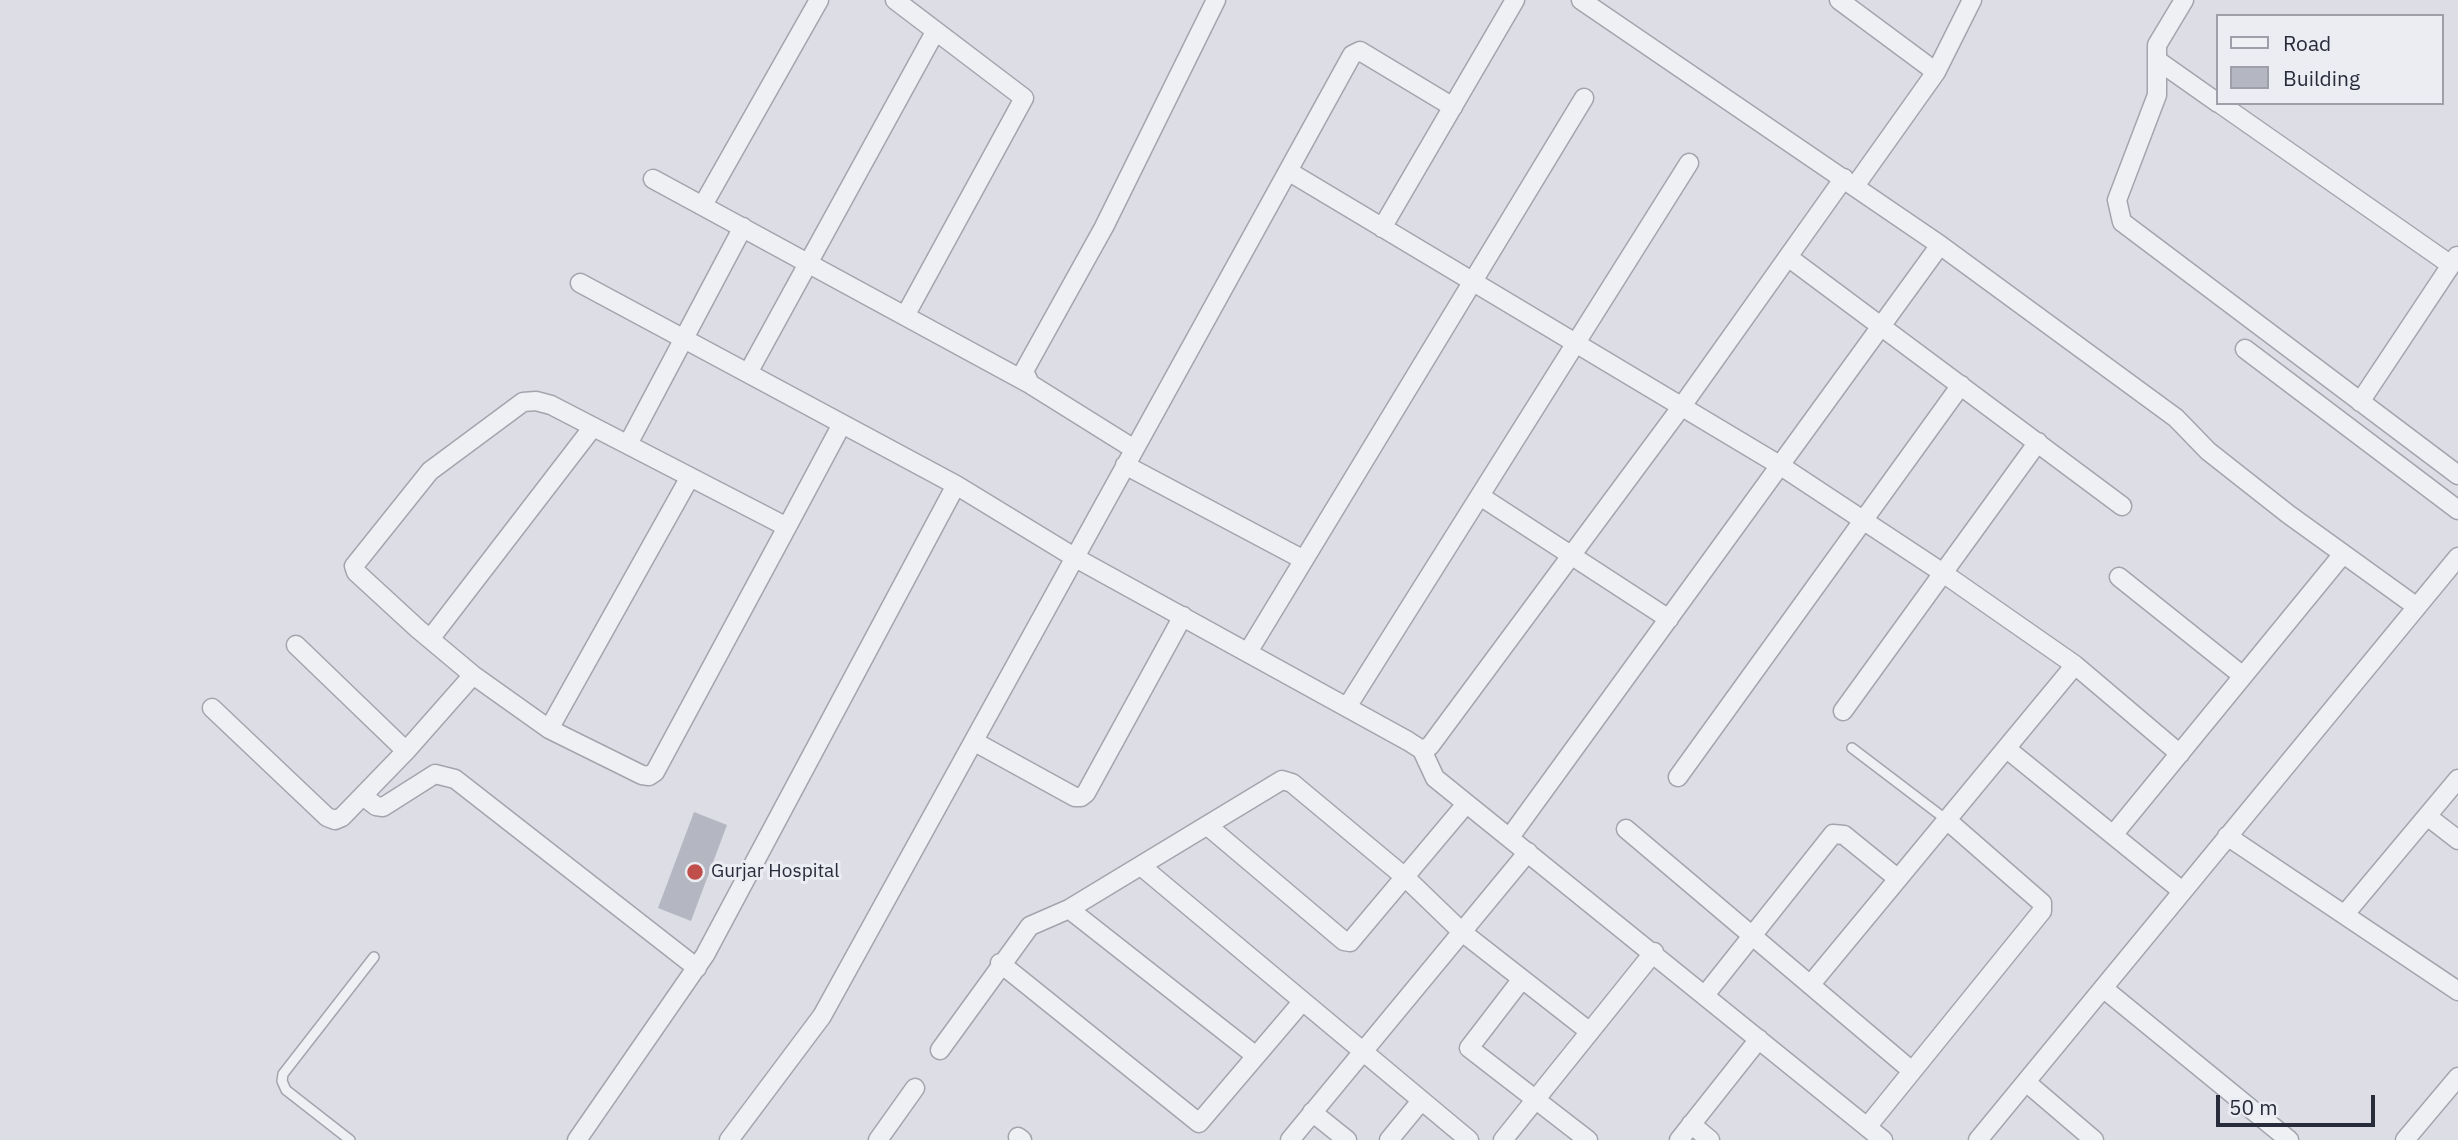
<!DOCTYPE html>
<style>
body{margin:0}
#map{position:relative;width:2458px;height:1140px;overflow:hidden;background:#dddee5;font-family:"IBM Plex Sans",sans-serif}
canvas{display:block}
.legend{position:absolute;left:2216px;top:14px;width:228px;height:91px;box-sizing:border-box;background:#ecedf3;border:2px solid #9e9fa9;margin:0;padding:9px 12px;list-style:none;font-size:21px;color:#282b3a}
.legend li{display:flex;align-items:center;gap:14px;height:35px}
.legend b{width:35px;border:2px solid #9e9fa9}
.scale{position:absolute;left:2216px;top:1095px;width:159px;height:32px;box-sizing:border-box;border:4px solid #282b3a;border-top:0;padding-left:9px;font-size:21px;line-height:24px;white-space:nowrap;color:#282b3a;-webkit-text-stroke:5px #ecedf3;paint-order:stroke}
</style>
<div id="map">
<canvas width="2458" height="1140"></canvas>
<ul class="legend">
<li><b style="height:9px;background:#eff0f4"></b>Road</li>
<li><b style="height:19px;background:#b4b7c1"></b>Building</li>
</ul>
<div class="scale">50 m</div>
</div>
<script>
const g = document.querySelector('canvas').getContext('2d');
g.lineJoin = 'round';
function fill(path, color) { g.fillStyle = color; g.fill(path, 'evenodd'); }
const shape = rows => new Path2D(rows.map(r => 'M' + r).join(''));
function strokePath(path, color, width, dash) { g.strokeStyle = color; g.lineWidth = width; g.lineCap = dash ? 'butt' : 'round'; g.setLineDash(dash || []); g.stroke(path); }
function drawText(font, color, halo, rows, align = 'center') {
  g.font = font + ' "IBM Plex Sans",sans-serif'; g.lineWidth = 6; g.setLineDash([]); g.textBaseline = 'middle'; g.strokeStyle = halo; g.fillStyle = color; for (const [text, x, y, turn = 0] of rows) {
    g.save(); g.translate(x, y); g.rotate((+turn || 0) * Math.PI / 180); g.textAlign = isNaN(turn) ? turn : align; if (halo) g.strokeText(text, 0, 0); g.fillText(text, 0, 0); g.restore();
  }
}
fill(shape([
 [694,812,727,825,691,921,658,908]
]), '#b4b7c1');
const lane = shape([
 [1852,748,1948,821],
 [350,1140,286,1090,282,1081,283,1074,374,957]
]);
const street = shape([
 [895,0,1024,98,905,316],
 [1581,0,1940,245,2176,418,2208,451,2288,514,2417,607],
 [1839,0,1936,72],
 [2184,0,2157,45,2157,95,2117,200,2122,222,2458,475],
 [2157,60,2218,103],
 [2219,103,2451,265],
 [1288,171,1781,466,1943,573,2075,665,1811,984],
 [653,179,1030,384],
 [1855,186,1936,72,1972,0],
 [703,205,819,0],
 [1382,228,1515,0],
 [1788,257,2122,506],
 [580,283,956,485,1074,557,1408,741,1422,750,1435,778,1883,1140],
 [2245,349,2458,510],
 [748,373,935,32],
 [2360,402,2457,256],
 [628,444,743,227],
 [1134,449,1030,384,1024,371,1104,227,1216,0],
 [1125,465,1304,560],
 [1480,496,1669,619],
 [787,527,551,405,536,401,523,402,430,471,354,566,356,572,418,629,473,675,549,729,642,775,649,776,655,772,787,527,842,424],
 [2119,577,2243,676],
 [430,639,593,427],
 [296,645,406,751],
 [1248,652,1584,98],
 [2075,665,2180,754],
 [1347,707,1689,163],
 [212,708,327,817,335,820,342,817,406,751,473,675],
 [1843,711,2038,442],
 [549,729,690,477],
 [975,742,1075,797,1081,797,1086,793,1183,616],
 [2007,749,2182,891],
 [1422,750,1430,746,1682,406,1844,178],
 [1678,777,1961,385],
 [363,796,376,806,383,807,435,774,455,779,697,968],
 [2427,816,2458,840],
 [1209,827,1344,941,1350,942,1466,804],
 [1626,829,1912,1071],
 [2113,835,2343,554],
 [2227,836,2458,991],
 [1510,837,1940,245],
 [1141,866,1469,1140],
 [1069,909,1256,1056],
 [2345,914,2458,779],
 [1000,963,1199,1123,1302,1002],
 [1522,979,1469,1048,1588,1140],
 [2103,988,2289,1140],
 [1705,995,1833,834,1844,835,1897,878],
 [940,1050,1030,926,1069,909,1282,780,1292,783,1406,878,1462,932,1590,1032],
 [2026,1082,2094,1140],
 [1312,1112,1347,1140],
 [1691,1124,1710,1140],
 [1867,1127,2042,911,2042,903,1948,821],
 [1018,1137,1022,1140],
 [577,1140,705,955,956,485],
 [729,1140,822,1016,1352,55,1360,51,1453,107],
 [878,1140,915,1088],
 [1290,1140,1528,852],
 [1389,1140,1421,1101],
 [1503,1140,1654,952],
 [1679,1140,1759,1039],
 [1978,1140,2458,557],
 [2405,1140,2458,1077]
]);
strokePath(lane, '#a3a5ae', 12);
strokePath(street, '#a3a5ae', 21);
strokePath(lane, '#eff0f4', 9);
strokePath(street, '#eff0f4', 18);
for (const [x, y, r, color] of [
 [695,872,9,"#c04f4c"]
]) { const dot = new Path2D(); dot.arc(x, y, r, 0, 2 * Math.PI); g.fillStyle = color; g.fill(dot); strokePath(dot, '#ecedf3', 2.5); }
drawText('19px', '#282b3a', '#ecedf3', [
 ["Gurjar Hospital",711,872]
], 'left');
</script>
